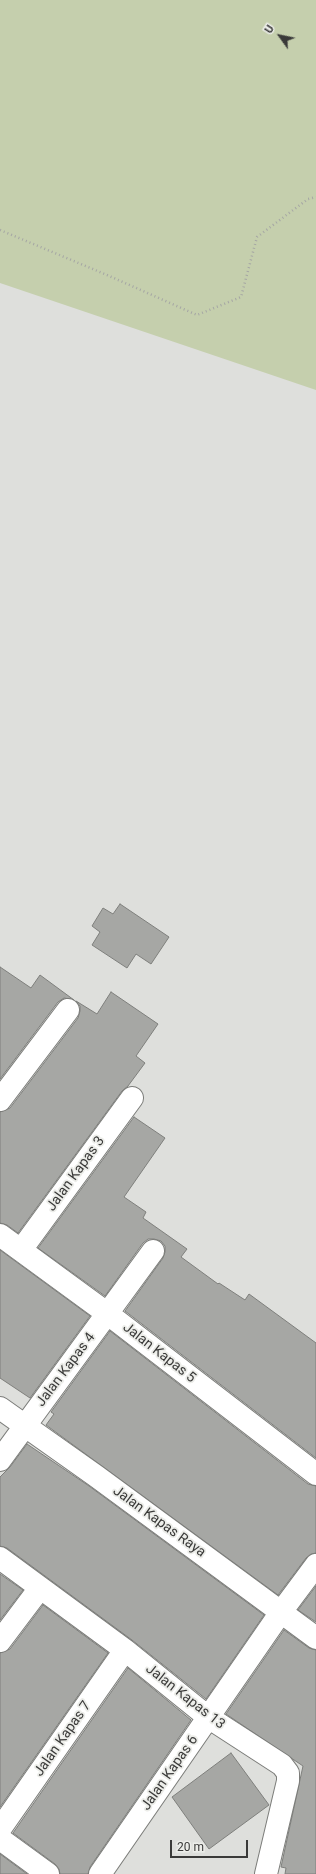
<!DOCTYPE html>
<style>
body{margin:0}
#map{position:relative;width:316px;height:1874px;overflow:hidden;background:#dedfdc;font-family:Roboto,sans-serif}
canvas{display:block}
.north{position:absolute;left:260px;top:16px;width:40px;height:40px;-webkit-text-stroke:3px #ecede9;paint-order:stroke;rotate:303deg;font-size:11px;font-weight:700;line-height:16px;text-align:center;color:#3a3a39}
.north::after{content:'';display:block;margin:auto;width:14px;height:18px;background:#3a3a39;clip-path:polygon(50% 0,100% 100%,50% 72%,0 100%)}
.scale{position:absolute;left:170px;top:1840px;width:78px;height:18px;box-sizing:border-box;border:2px solid #3a3a39;border-top:0;padding-left:5px;font-size:12px;line-height:14px;white-space:nowrap;color:#3a3a39;-webkit-text-stroke:3px #ecede9;paint-order:stroke}
</style>
<div id="map">
<canvas width="316" height="1874"></canvas>
<div class="north">U</div>
<div class="scale">20 m</div>
</div>
<script>
const g = document.querySelector('canvas').getContext('2d');
g.lineJoin = 'round';
function fill(path, color) { g.fillStyle = color; g.fill(path, 'evenodd'); }
const shape = rows => new Path2D(rows.map(r => 'M' + r).join(''));
function strokePath(path, color, width, dash) { g.strokeStyle = color; g.lineWidth = width; g.lineCap = dash ? 'butt' : 'round'; g.setLineDash(dash || []); g.stroke(path); }
function drawText(font, color, halo, rows, align = 'center') {
  g.font = font + ' Roboto,sans-serif'; g.lineWidth = 3.5; g.setLineDash([]); g.textBaseline = 'middle'; g.strokeStyle = halo; g.fillStyle = color; for (const [text, x, y, turn = 0] of rows) {
    g.save(); g.translate(x, y); g.rotate((+turn || 0) * Math.PI / 180); g.textAlign = isNaN(turn) ? turn : align; if (halo) g.strokeText(text, 0, 0); g.fillText(text, 0, 0); g.restore();
  }
}
fill(shape([
 [0,0,316,0,316,390,0,283]
]), '#c5cfad');
const building = shape([
 [120,904,169,937,151,964,136,954,127,968,92,945,100,932,92,926,103,908,113,914,120,904],
 [0,967,31,988,40,975,74,1000,64,998,58,1002,0,1079,0,967],
 [111,992,158,1024,136,1056,145,1063,128,1086,122,1091,18,1233,7,1225,0,1223,0,1112,10,1108,78,1018,80,1011,80,1006,76,1001,97,1014,111,992],
 [134,1117,165,1138,124,1197,146,1212,143,1218,187,1249,181,1257,218,1284,219,1283,245,1300,249,1294,316,1343,316,1458,125,1311,163,1258,165,1252,165,1246,161,1241,154,1239,148,1239,143,1243,105,1296,38,1248,134,1117],
 [0,1250,90,1316,30,1398,0,1378,0,1250],
 [110,1331,308,1484,316,1486,316,1553,311,1554,306,1558,278,1595,46,1425,54,1414,51,1412,110,1331],
 [27,1444,89,1486,264,1615,206,1699,132,1640,7,1548,0,1546,0,1477,10,1467,27,1444],
 [0,1574,23,1590,0,1620,0,1574],
 [316,1586,316,1622,298,1610,316,1586],
 [43,1605,108,1653,0,1807,0,1653,10,1649,43,1605],
 [284,1630,309,1648,316,1650,316,1874,285,1874,286,1868,281,1867,303,1766,226,1714,284,1630],
 [128,1668,191,1720,90,1867,88,1874,60,1874,59,1869,55,1864,13,1833,128,1668],
 [231,1753,269,1805,209,1849,172,1797,231,1753],
 [0,1854,27,1874,0,1874,0,1854]
]);
fill(building, '#a6a7a4');
strokePath(building, '#7e7f7c', 1);
const minor = shape([
 [0,1100,68,1010],
 [0,1235,108,1314,316,1474],
 [21,1250,132,1098],
 [0,1408,96,1476,316,1638],
 [0,1460,153,1251],
 [0,1558,125,1650,208,1717,282,1765,288,1773,288,1781,266,1874],
 [0,1641,40,1588],
 [0,1829,125,1650],
 [0,1839,48,1874],
 [100,1874,281,1612,316,1565]
]);
strokePath(minor, '#7c7d7a', 24);
strokePath(shape([
 [0,230,107,275,197,315,241,297,257,237,308,199,316,197]
]), '#a5a6a4', 2.5, [1, 3]);
strokePath(minor, '#fff', 22);
drawText('14px', '#3a3a39', '#ecede9', [
 ["Jalan Kapas 3",76,1174,-54],
 ["Jalan Kapas 5",159,1353,38],
 ["Jalan Kapas 4",66,1370,-53],
 ["Jalan Kapas Raya",159,1522,36],
 ["Jalan Kapas 13",185,1697,38],
 ["Jalan Kapas 7",63,1739,-55],
 ["Jalan Kapas 6",170,1773,-55]
]);
</script>
